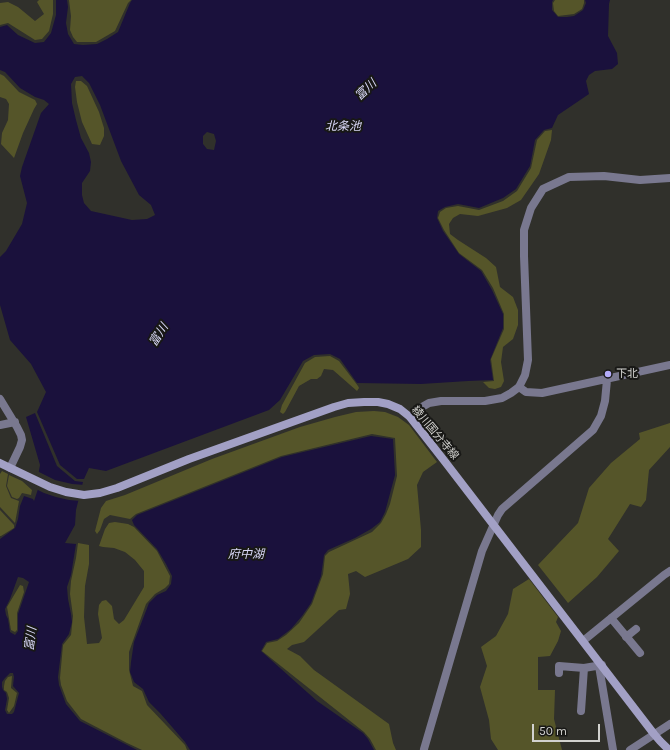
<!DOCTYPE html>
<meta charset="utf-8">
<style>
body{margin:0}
#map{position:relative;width:670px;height:750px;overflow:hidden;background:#30302b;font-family:Karla,sans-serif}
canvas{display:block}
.scale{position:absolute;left:532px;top:724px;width:68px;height:18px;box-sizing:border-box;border:2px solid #d2d2cf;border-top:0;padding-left:5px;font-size:12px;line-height:14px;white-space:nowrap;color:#d2d2cf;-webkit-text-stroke:3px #181816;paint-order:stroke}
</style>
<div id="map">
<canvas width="670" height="750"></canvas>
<div class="scale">50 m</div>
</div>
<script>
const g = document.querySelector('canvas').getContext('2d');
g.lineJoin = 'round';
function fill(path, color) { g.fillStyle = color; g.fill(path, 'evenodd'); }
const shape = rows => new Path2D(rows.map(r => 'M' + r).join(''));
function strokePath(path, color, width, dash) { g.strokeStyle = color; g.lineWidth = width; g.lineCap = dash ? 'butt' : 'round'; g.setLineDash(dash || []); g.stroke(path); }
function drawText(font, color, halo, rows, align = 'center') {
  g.font = font + ' Karla,"Noto Sans JP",sans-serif'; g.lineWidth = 4; g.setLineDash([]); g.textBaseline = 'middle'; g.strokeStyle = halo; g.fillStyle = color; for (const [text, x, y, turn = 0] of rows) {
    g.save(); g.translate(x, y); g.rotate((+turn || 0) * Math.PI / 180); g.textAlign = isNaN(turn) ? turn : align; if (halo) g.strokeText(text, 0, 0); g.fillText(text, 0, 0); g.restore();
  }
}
fill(shape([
 [39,0,53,0,53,14,49,31,42,39,35,40,8,23,0,25,0,3,8,2,18,7,35,21,44,14,37,2],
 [69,0,131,0,128,3,115,31,96,42,77,42,73,37,70,30,71,16],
 [555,0,584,0,584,3,582,9,574,14,558,16,554,11,553,3],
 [0,74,4,76,19,92,35,100,37,104,34,109,23,133,14,158,1,144,2,133,8,120,9,104,6,99,0,97],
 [76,81,81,81,87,86,99,112,104,128,104,136,100,145,92,144,82,122,77,102,75,87],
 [552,130,551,140,539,174,521,200,507,208,478,216,460,214,453,218,449,224,450,234,458,240,486,258,496,267,500,287,513,297,518,310,518,325,513,339,503,347,501,362,504,381,501,387,495,389,489,388,483,382,494,381,491,359,504,329,504,314,493,288,482,270,459,253,444,230,438,218,440,212,446,208,458,206,479,210,503,201,517,191,531,168,537,140,545,131],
 [330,356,339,361,358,386,359,388,357,391,333,370,324,369,321,376,317,379,311,379,299,386,285,412,283,414,280,412,282,405,305,363,315,357],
 [374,411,385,412,398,417,409,425,437,462,423,472,417,485,421,530,421,547,408,559,365,577,356,571,348,574,350,594,346,609,339,610,304,642,292,645,287,649,300,656,314,670,389,724,393,743,396,750,376,750,370,739,364,732,262,651,267,643,277,641,286,635,299,623,312,604,323,574,325,556,329,552,372,532,381,523,386,514,390,504,397,476,395,438,372,434,281,456,136,514,130,519,110,515,104,519,100,530,97,534,95,531,101,508,106,501,125,495,212,459,300,427,335,417,356,412],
 [670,423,670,447,649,470,646,500,641,507,630,504,608,539,619,551,597,577,568,603,538,565,578,523,589,488,611,463,640,439,639,433],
 [2,471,8,474,6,486,11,498,19,501,15,523,0,507,0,474],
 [9,475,22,481,32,490,31,495,22,493,19,498,17,499,12,497,7,486],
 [0,510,14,525,14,528,1,536,0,536],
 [115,522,128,524,134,527,157,551,170,576,169,584,165,588,155,594,146,604,129,652,129,670,133,686,142,691,147,705,185,745,187,750,142,750,127,743,81,719,67,701,61,685,60,678,63,645,71,635,73,616,70,594,71,581,76,558,78,543,89,545,89,564,85,586,84,617,87,644,99,643,102,638,98,614,99,605,102,601,106,600,112,606,114,619,119,624,124,620,144,587,144,571,135,560,125,552,114,548,103,547,99,546,105,529,109,523],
 [529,579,558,617,556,622,561,631,558,641,550,656,538,657,538,690,555,690,554,719,562,750,498,750,491,739,489,720,480,687,487,666,481,647,496,636,508,614,513,589],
 [20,585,23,586,24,592,17,613,17,630,15,632,11,630,7,607],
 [12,676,11,688,17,693,14,706,9,713,7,710,9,698,7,692,4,690,4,686,5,681,8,677]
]), '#555529');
fill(shape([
 [56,0,67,0,68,7,66,23,68,34,74,44,83,45,97,44,107,39,118,32,130,3,132,0,553,0,552,2,552,10,558,17,567,17,574,16,583,10,586,3,585,0,610,0,609,4,608,36,617,53,618,64,612,69,595,71,589,75,586,81,589,94,558,115,552,128,544,130,535,140,530,166,516,189,503,198,479,208,458,204,445,207,438,211,437,218,443,231,459,254,481,271,492,290,503,314,503,328,490,360,493,380,468,381,421,384,357,383,340,359,330,354,314,355,303,361,280,400,269,410,106,471,89,468,84,479,77,479,60,465,37,412,46,392,31,364,10,340,0,305,0,257,6,251,22,224,27,203,20,176,22,167,41,113,49,104,44,100,35,97,20,88,5,72,0,70,0,27,7,25,18,35,35,43,44,42,51,33,56,15],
 [82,76,89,83,100,105,121,161,139,195,151,205,155,215,147,219,132,220,91,211,84,203,82,195,82,183,90,171,91,162,89,153,81,138,76,120,72,103,71,84,75,77],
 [207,132,214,134,216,141,214,150,207,149,203,144,203,136],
 [35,413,57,466,75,481,83,482,76,510,75,525,65,543,76,544,71,575,67,587,68,599,71,614,72,622,69,634,62,644,58,677,59,685,66,704,80,721,137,750,0,750,0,539,15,528,18,519,20,506,24,496,33,499,34,501,38,489,38,476,40,465,26,417],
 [18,577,23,578,29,582,18,614,18,631,15,635,10,632,8,619,6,615,5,609,10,599],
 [10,673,13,673,14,677,13,686,19,693,14,712,12,714,7,714,5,710,7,699,6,693,3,690,2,687,2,682,5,678],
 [371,436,393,439,395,475,385,512,380,522,371,529,355,538,328,550,324,555,321,576,311,603,302,616,291,629,278,639,266,642,261,651,317,701,363,733,368,739,374,750,190,750,185,742,160,713,149,702,143,689,134,682,130,672,131,662,134,642,149,603,157,595,166,591,171,584,172,576,166,564,157,549,134,525,132,520,137,515,282,457]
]), '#1a113c');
fill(shape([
 [37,471,55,480,72,484,85,485,81,501,69,500,56,497,44,493,36,489]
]), '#30302b');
strokePath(shape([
 [519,387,526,392,542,393,670,365],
 [0,399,17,427,21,435,22,440,20,447,10,468],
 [0,425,15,422],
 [611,618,640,653],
 [626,637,636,629],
 [583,641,664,575,670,571],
 [599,666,613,750],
 [559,673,559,666,584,668,602,665],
 [581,711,584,668],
 [424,749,482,551,498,515,502,509,593,430,601,416,605,401,607,380],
 [630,750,670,724]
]), '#79788f', 8);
strokePath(shape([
 [410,417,422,407,429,403,441,401,485,401,502,398,511,393,519,387,525,375,528,360,524,256,524,230,531,208,543,189,569,177,604,176,640,180,670,178]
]), '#79788f', 8);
strokePath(shape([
 [0,463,50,487,66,492,84,495,100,493,117,488,189,459,334,407,348,403,364,402,378,402,388,404,400,409,410,417,446,463,654,734,660,741,669,750]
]), '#a2a0c5', 8);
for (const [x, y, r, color] of [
 [608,374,4,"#b4acf9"]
]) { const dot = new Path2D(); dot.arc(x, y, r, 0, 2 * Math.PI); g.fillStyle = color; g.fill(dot); strokePath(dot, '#181816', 1.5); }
drawText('11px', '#d2d2cf', '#181816', [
 ["下北",616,374]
], 'left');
drawText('11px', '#d2d2cf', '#181816', [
 ["綾川国分寺線",435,433,50]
]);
drawText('italic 12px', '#d8d7f6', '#181816', [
 ["富川",366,90,-43],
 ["北条池",343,127],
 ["富川",159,335,-57],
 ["府中湖",246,555],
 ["富川",31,639,-82]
]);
</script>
